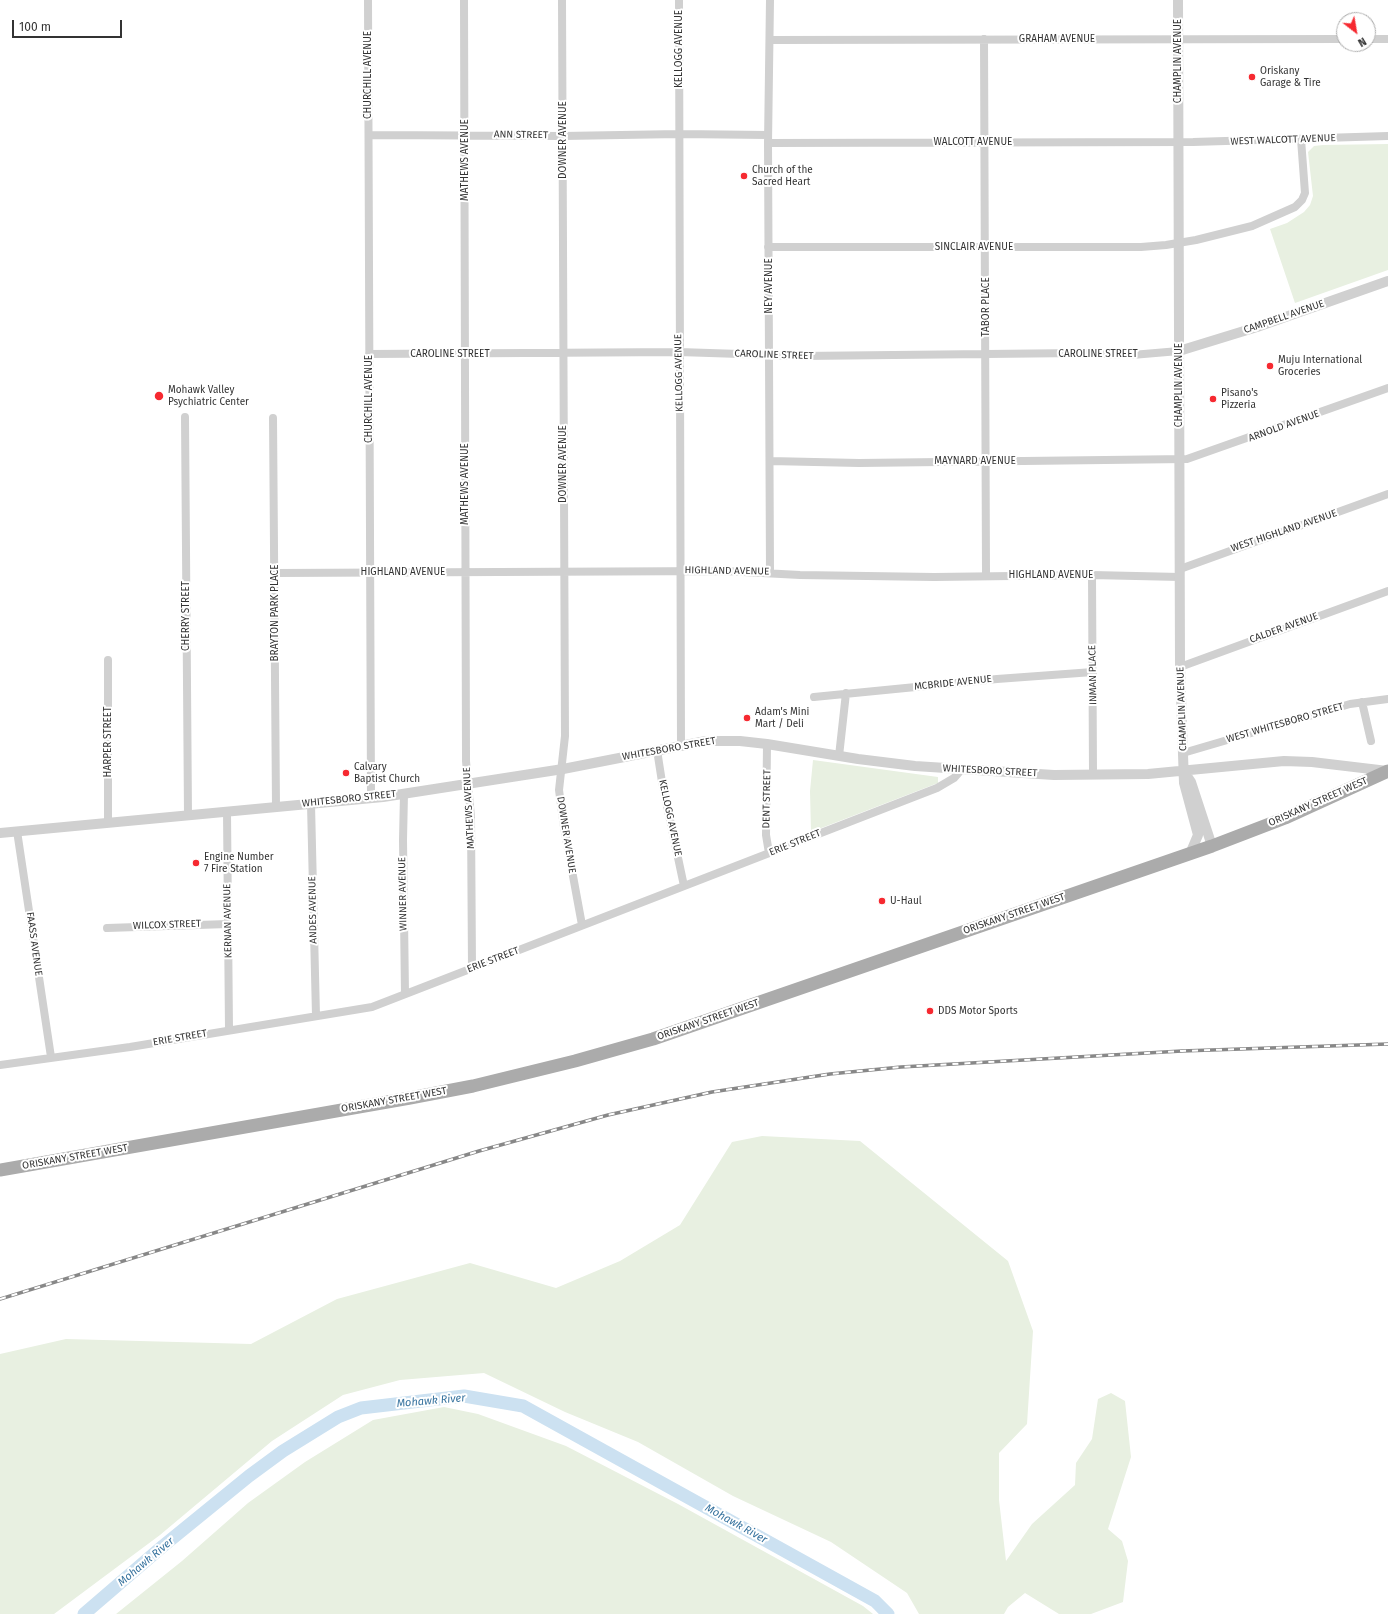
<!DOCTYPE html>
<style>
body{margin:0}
#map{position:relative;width:1388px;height:1614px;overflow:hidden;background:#fff;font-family:"Fira Sans",sans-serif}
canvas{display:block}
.north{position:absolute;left:1336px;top:12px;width:40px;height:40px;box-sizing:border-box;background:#fff;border:1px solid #adadad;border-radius:50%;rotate:149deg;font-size:11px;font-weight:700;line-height:16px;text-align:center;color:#333}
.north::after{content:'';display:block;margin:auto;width:14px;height:18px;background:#f62930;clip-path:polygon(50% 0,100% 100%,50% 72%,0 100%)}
.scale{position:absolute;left:12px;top:20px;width:110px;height:18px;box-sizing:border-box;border:2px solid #333;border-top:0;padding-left:5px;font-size:12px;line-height:14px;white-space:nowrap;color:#333;-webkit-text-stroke:3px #fff;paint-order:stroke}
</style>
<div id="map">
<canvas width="1388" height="1614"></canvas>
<div class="north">N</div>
<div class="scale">100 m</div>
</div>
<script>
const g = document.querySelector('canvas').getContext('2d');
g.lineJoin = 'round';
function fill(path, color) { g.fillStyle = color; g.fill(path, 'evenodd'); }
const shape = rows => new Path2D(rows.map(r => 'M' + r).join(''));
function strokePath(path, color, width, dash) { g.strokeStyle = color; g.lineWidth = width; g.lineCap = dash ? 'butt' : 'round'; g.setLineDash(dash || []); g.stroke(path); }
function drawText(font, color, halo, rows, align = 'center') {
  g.font = font + ' "Fira Sans",sans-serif'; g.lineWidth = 4; g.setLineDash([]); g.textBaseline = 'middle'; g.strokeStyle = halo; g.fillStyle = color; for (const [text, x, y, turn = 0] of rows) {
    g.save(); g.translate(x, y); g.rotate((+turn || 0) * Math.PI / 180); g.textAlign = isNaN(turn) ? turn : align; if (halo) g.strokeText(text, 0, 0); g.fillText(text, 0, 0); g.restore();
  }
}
fill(shape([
 [1388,144,1388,270,1295,303,1270,229,1287,223,1304,212,1310,205,1313,196,1308,152,1314,146,1323,145],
 [813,760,938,777,938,783,811,832,810,791],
 [762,1136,860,1141,1008,1261,1033,1331,1027,1424,999,1453,999,1500,1006,1561,1032,1524,1075,1485,1076,1463,1092,1439,1098,1399,1111,1393,1125,1401,1131,1457,1108,1529,1122,1541,1128,1561,1123,1602,1091,1614,1059,1614,1025,1593,1008,1607,1004,1614,919,1614,907,1593,831,1542,733,1496,638,1442,565,1412,484,1373,400,1380,343,1395,272,1441,160,1535,54,1614,0,1614,0,1354,66,1339,251,1344,337,1299,470,1263,556,1288,620,1261,680,1225,732,1142],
 [444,1407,478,1414,566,1446,678,1504,863,1606,873,1614,116,1614,182,1561,248,1503,305,1462,373,1420]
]), '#e8f0e1');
strokePath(shape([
 [84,1614,163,1546,249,1476,283,1451,338,1417,361,1408,464,1396,523,1406,875,1601,888,1614]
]), '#cce1f1', 13);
strokePath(shape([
 [368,0,371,798],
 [464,0,466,761,471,817,472,968],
 [562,0,565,736,559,790,564,827,582,925],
 [679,0,681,745],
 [984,39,986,575],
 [1368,39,1388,39],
 [770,40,1344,39],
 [369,135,563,136,679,134,768,135],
 [768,143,1193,142,1388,136],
 [768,247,1141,247,1166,245,1196,240,1252,226,1295,207,1302,200,1305,193,1301,139],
 [369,354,679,352,801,356,1079,353,1132,355,1179,351],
 [185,417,188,815],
 [273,418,276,807],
 [770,461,859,463,1187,459,1388,388],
 [1180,569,1388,494],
 [770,572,768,143,770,0],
 [275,573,724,571,800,575,934,577,1092,575,1180,577],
 [1092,575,1093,774],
 [1180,667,1388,591],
 [814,697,997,679,1093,672],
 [1362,702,1371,741],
 [767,744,766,835,769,853],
 [657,750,662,782,684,886],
 [1183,753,1350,704,1388,699],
 [839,756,846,693],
 [404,794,403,840,405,994],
 [311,804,316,1016],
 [227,812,229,1030],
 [108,823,108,660],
 [17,831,51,1057],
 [107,928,228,924],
 [0,1065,130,1047,372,1007,937,788,954,778,961,770]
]), '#d0d0d0', 8);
strokePath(shape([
 [1178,0,1180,667,1184,783,1198,835,1190,854],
 [1179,351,1257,327,1388,281],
 [1187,776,1191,782,1212,846],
 [0,833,383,797,563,769,706,741,740,741,767,744,858,759,915,766,1054,775,1148,774,1284,761,1312,762,1388,771]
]), '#d0d0d0', 10);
strokePath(shape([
 [0,1170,410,1098,473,1086,575,1061,653,1039,1212,846,1285,818,1388,771]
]), '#ababab', 13);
const rail = shape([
 [0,1299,479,1151,608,1115,712,1092,830,1074,901,1067,1182,1051,1388,1044]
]);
strokePath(rail, '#888', 3.5);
strokePath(rail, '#fff', 2, [6]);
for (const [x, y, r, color] of [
 [1252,77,4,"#f62930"],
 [744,176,4,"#f62930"],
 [1270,366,4,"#f62930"],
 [159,396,5,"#f62930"],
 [1213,399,4,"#f62930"],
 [747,718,4,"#f62930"],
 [346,773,4,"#f62930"],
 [196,863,4,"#f62930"],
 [882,901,4,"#f62930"],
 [930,1011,4,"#f62930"]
]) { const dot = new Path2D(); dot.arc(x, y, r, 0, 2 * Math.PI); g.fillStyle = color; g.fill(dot); strokePath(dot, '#fff', 1.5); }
drawText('10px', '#333', '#fff', [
 ["GRAHAM AVENUE",1057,39],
 ["KELLOGG AVENUE",679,49,-90],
 ["CHAMPLIN AVENUE",1178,61,-90],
 ["CHURCHILL AVENUE",368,75,-90],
 ["ANN STREET",521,135,1],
 ["DOWNER AVENUE",563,140,-90],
 ["WEST WALCOTT AVENUE",1283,140,-2],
 ["WALCOTT AVENUE",973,142],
 ["MATHEWS AVENUE",465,160,-90],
 ["SINCLAIR AVENUE",974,247],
 ["NEY AVENUE",769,286,-90],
 ["TABOR PLACE",986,307,-90],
 ["CAMPBELL AVENUE",1284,317,-19],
 ["CAROLINE STREET",450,354],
 ["CAROLINE STREET",1098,354],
 ["CAROLINE STREET",774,355,2],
 ["KELLOGG AVENUE",679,373,-91],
 ["CHAMPLIN AVENUE",1179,385,-90],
 ["CHURCHILL AVENUE",369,399,-90],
 ["ARNOLD AVENUE",1284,426,-20],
 ["MAYNARD AVENUE",975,461],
 ["DOWNER AVENUE",563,464,-90],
 ["MATHEWS AVENUE",465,484,-90],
 ["WEST HIGHLAND AVENUE",1284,531,-19],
 ["HIGHLAND AVENUE",727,571,1],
 ["HIGHLAND AVENUE",403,572],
 ["HIGHLAND AVENUE",1051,575],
 ["BRAYTON PARK PLACE",275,613,-90],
 ["CHERRY STREET",186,616,-90],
 ["CALDER AVENUE",1284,628,-20],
 ["INMAN PLACE",1093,675,-91],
 ["MCBRIDE AVENUE",953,683,-6],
 ["CHAMPLIN AVENUE",1182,709,-92],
 ["WEST WHITESBORO STREET",1285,723,-16],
 ["HARPER STREET",108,742,-90],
 ["WHITESBORO STREET",669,749,-10],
 ["WHITESBORO STREET",990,771,3],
 ["WHITESBORO STREET",349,799,-6],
 ["DENT STREET",767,799,-89],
 ["ORISKANY STREET WEST",1318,802,-24],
 ["MATHEWS AVENUE",469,808,-93],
 ["KELLOGG AVENUE",670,818,78],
 ["DOWNER AVENUE",566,835,81],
 ["ERIE STREET",795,843,-22],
 ["WINNER AVENUE",403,894,-91],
 ["ANDES AVENUE",313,910,-91],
 ["ORISKANY STREET WEST",1014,914,-19],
 ["KERNAN AVENUE",228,921,-91],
 ["WILCOX STREET",167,925,-2],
 ["FAASS AVENUE",34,944,82],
 ["ERIE STREET",493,960,-21],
 ["ORISKANY STREET WEST",708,1020,-19],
 ["ERIE STREET",180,1038,-10],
 ["ORISKANY STREET WEST",394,1100,-10],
 ["ORISKANY STREET WEST",75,1157,-10]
]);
drawText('10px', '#333', '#fff', [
 ["Oriskany",1260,71],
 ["Garage & Tire",1260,83],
 ["Church of the",752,170],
 ["Sacred Heart",752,182],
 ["Muju International",1278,360],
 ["Groceries",1278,372],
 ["Mohawk Valley",168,390],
 ["Psychiatric Center",168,402],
 ["Pisano's",1221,393],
 ["Pizzeria",1221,405],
 ["Adam's Mini",755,712],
 ["Mart / Deli",755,724],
 ["Calvary",354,767],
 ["Baptist Church",354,779],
 ["Engine Number",204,857],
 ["7 Fire Station",204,869],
 ["U-Haul",890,901],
 ["DDS Motor Sports",938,1011]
], 'left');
drawText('italic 11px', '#37739f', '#fff', [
 ["Mohawk River",431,1401,-5],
 ["Mohawk River",736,1524,29],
 ["Mohawk River",146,1562,-40]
]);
</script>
